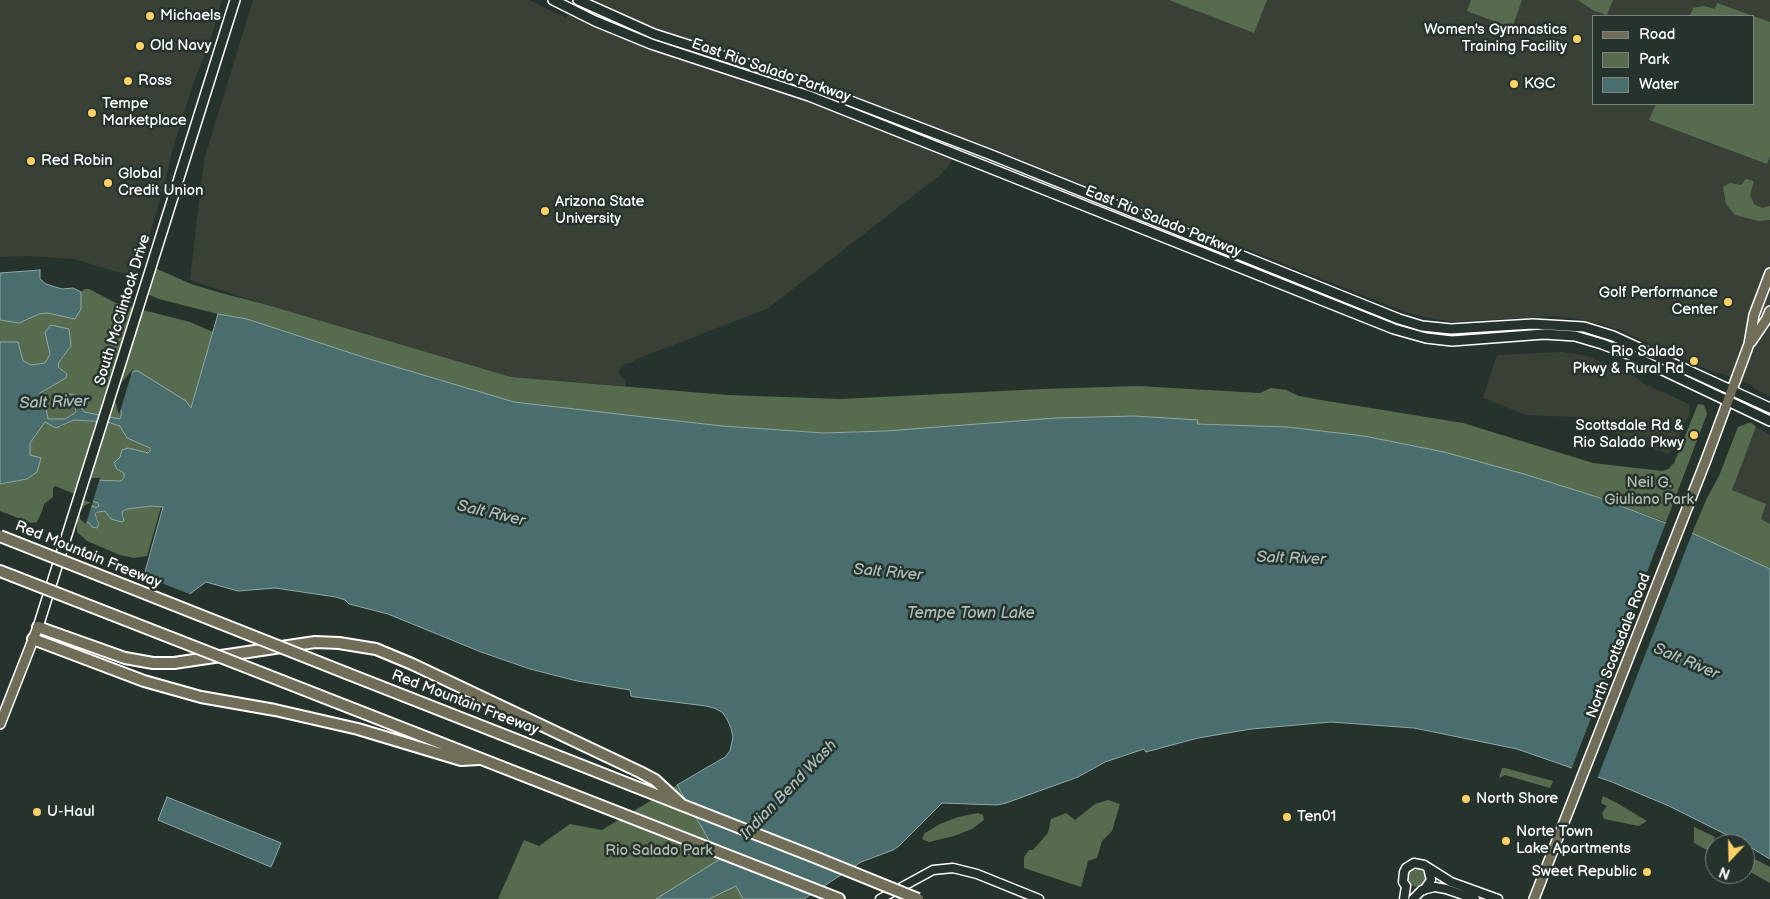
<!DOCTYPE html>
<style>
body{margin:0}
#map{position:relative;width:1770px;height:899px;overflow:hidden;background:#26332d;font-family:"Balsamiq Sans",sans-serif}
canvas{display:block}
.legend{position:absolute;left:1592px;top:15px;width:162px;height:90px;box-sizing:border-box;background:#26332d;border:1px solid #7d8581;margin:0;padding:6px 9px;list-style:none;font-size:15px;color:#fff}
.legend li{display:flex;align-items:center;gap:10px;height:25px}
.legend b{width:25px;border:1px solid #7d8581}
.north{position:absolute;left:1705px;top:834px;width:50px;height:50px;box-sizing:border-box;background:#26332d;border:1px solid #7d8581;border-radius:50%;rotate:201deg;font-size:14px;font-weight:700;line-height:20px;text-align:center;color:#fff}
.north::after{content:'';display:block;margin:auto;width:18px;height:22px;background:#ffd166;clip-path:polygon(50% 0,100% 100%,50% 72%,0 100%)}
</style>
<div id="map">
<canvas width="1770" height="899"></canvas>
<ul class="legend">
<li><b style="height:6px;background:#706e59"></b>Road</li>
<li><b style="height:14px;background:#576c4f"></b>Park</li>
<li><b style="height:14px;background:#496e6d"></b>Water</li>
</ul>
<div class="north">N</div>
</div>
<script>
const g = document.querySelector('canvas').getContext('2d');
g.lineJoin = 'round';
function fill(path, color) { g.fillStyle = color; g.fill(path, 'evenodd'); }
const shape = rows => new Path2D(rows.map(r => 'M' + r).join(''));
function strokePath(path, color, width, dash) { g.strokeStyle = color; g.lineWidth = width; g.lineCap = dash ? 'butt' : 'round'; g.setLineDash(dash || []); g.stroke(path); }
function drawText(font, color, halo, rows, align = 'center') {
  g.font = font + ' "Balsamiq Sans",sans-serif'; g.lineWidth = 5; g.setLineDash([]); g.textBaseline = 'middle'; g.strokeStyle = halo; g.fillStyle = color; for (const [text, x, y, turn = 0] of rows) {
    g.save(); g.translate(x, y); g.rotate((+turn || 0) * Math.PI / 180); g.textAlign = isNaN(turn) ? turn : align; if (halo) g.strokeText(text, 0, 0); g.fillText(text, 0, 0); g.restore();
  }
}
fill(shape([
 [0,0,222,0,208,48,195,78,173,148,164,187,141,263,139,262,134,277,74,259,30,256,0,257],
 [253,0,529,0,566,18,574,0,1770,0,1770,396,1755,389,1752,385,1720,373,1715,373,1617,329,1585,320,1554,316,1450,322,1408,313,966,138,948,166,940,175,767,309,634,360,631,363,623,364,619,371,621,377,626,380,625,386,511,377,264,304,190,280,204,160],
 [1594,16,1754,16,1754,104,1594,104],
 [1560,352,1583,355,1626,371,1645,384,1689,404,1690,413,1673,449,1668,454,1575,417,1527,415,1483,398,1497,355],
 [1756,427,1770,435,1770,524,1761,520,1732,490]
]), '#394137');
fill(shape([
 [1169,0,1267,0,1254,33],
 [1471,0,1522,0,1512,28,1467,11],
 [1578,0,1613,0,1607,15,1594,11],
 [1717,3,1770,22,1770,156,1767,164,1649,120,1656,104,1754,104,1754,16,1690,16,1693,8,1704,6,1715,9],
 [1746,179,1754,181,1750,195,1754,204,1762,208,1770,206,1770,220,1759,221,1735,215,1726,204,1723,187,1730,183,1741,185],
 [155,268,191,284,221,293,264,304,511,377,727,395,840,399,1042,389,1138,386,1260,393,1271,388,1286,390,1299,396,1315,399,1463,423,1593,463,1662,471,1668,469,1674,463,1698,404,1704,405,1707,414,1666,522,1597,497,1524,474,1444,452,1364,436,1287,427,1197,424,1198,420,824,433,722,426,514,402,366,358,247,319,218,314,159,299,147,294],
 [85,289,89,289,116,303,190,322,213,332,191,408,117,400,122,413,120,419,84,412,80,406,62,403,74,406,75,413,65,419,48,419,46,407,38,402,37,398,39,393,66,378,67,374,58,367,59,362,71,346,45,332,50,355,46,363,31,365,23,361,18,342,0,342,0,320,19,323,39,314,47,313,75,319,81,309,81,292],
 [74,420,107,422,120,426,127,438,150,448,148,453,128,448,117,469,124,473,124,478,121,481,93,480,99,506,96,508,93,506,85,521,98,526,99,520,95,516,98,512,105,511,124,518,122,514,123,511,127,509,151,506,161,507,147,556,134,558,120,555,87,541,77,532,77,495,55,486,53,488,53,497,44,504,42,511,37,522,31,523,0,511,0,484,27,479,30,443,45,421,61,427],
 [1748,423,1752,423,1756,427,1732,490,1766,504,1761,519,1770,524,1770,569,1692,533,1707,498,1719,476,1738,427],
 [1502,768,1505,768,1553,781,1550,788,1505,775,1499,778],
 [677,785,743,899,498,899,524,840,539,846,570,824,602,830],
 [1603,796,1617,803,1647,821,1639,826,1604,819,1602,813,1607,806,1601,803],
 [1108,800,1120,804,1112,831,1102,841,1097,858,1088,861,1081,887,1024,868,1024,857,1029,850,1033,850,1048,833,1051,819,1066,813,1075,820,1095,804],
 [978,813,983,815,984,820,972,829,954,836,929,842,922,839,925,833,940,824,958,817],
 [1694,827,1715,837,1709,851,1694,843],
 [1745,854,1770,867,1770,883,1745,869],
 '1407 877a10 10 0 1 1 20 0a10 10 0 1 1-20 0Z'
]), '#576c4f');
const water = shape([
 [40,270,40,279,46,284,62,289,73,288,81,292,81,309,75,319,47,313,39,314,19,323,0,320,0,273,40,270],
 [218,314,247,319,366,358,514,402,722,426,824,433,886,431,1056,418,1134,416,1198,420,1197,424,1287,427,1364,436,1444,452,1524,474,1597,497,1692,533,1770,569,1770,859,1745,844,1669,806,1612,782,1517,749,1414,728,1331,722,1251,729,1198,738,1146,752,1144,749,1105,762,1078,777,1006,803,997,805,942,803,899,846,893,850,861,862,804,899,743,899,736,886,709,899,656,899,720,859,677,785,725,757,730,751,733,737,731,728,727,719,722,712,714,708,706,706,635,697,631,696,630,690,577,681,530,669,481,652,388,614,349,604,345,600,336,597,275,588,238,591,206,582,187,596,143,579,163,507,151,506,127,509,123,511,122,514,124,521,122,522,111,519,105,511,98,512,95,514,99,524,97,528,92,527,89,523,85,521,86,507,93,506,96,508,99,506,98,503,86,499,93,480,121,481,124,478,124,473,117,469,114,463,120,457,122,450,128,448,148,453,150,451,150,448,127,438,120,426,107,422,74,420,56,428,45,422,30,443,30,455,41,458,37,472,27,479,0,484,0,342,18,342,23,361,31,365,45,363,50,354,45,332,51,325,69,329,71,346,59,362,58,367,67,374,66,378,40,393,38,402,46,407,48,419,65,419,75,413,76,411,74,406,62,403,58,399,62,395,73,394,84,412,120,419,122,413,117,400,123,384,134,371,138,371,186,401,191,408,218,314],
 [167,797,281,843,271,867,158,820,167,797]
]);
fill(water, '#496e6d');
strokePath(water, '#92a8a7', 1);
fill(shape([
 [133,369,119,415,115,400,121,383],
 [93,478,100,478,86,524,80,519,80,512,85,505,91,503,84,500,82,493,86,482],
 [1667,520,1693,531,1597,779,1571,770],
 [141,575,192,595,186,598,142,581,140,579]
]), '#26332d');
const tertiary = shape([
 [1424,890,1431,880,1428,868],
 [880,899,933,870,953,868,977,874,1039,899],
 [1404,899,1406,886,1403,882,1404,872,1406,868,1414,863,1424,865,1451,882,1498,899],
 [1413,899,1422,890,1435,887,1446,889,1475,899]
]);
const secondary = shape([
 [553,0,595,21,651,44,809,96,1394,329,1426,338,1452,341,1544,334,1575,336,1602,344,1633,356,1770,421],
 [578,0,654,34,785,76,989,154,1399,319,1422,326,1451,329,1533,324,1584,327,1613,336,1770,408],
 [38,627,235,0]
]);
const primary = shape([
 [1751,342,1766,320,1770,311],
 [0,724,38,627],
 [1534,899,1706,460,1749,344,1754,315,1770,273]
]);
const motorway = shape([
 [0,571,13,576],
 [38,627,125,658,153,663,174,663,315,642,339,643,376,649,412,664,640,772,655,780,682,805],
 [33,639,144,681,201,697,275,710,358,729,461,760,479,759],
 [346,673,817,858],
 [282,681,839,899]
]);
strokePath(tertiary, '#fff', 11);
strokePath(secondary, '#fff', 12);
strokePath(primary, '#fff', 12);
strokePath(motorway, '#fff', 14);
strokePath(tertiary, '#26332d', 8);
strokePath(secondary, '#26332d', 9);
strokePath(primary, '#706e59', 9);
strokePath(motorway, '#706e59', 10);
const motorwayBridge = shape([
 [0,536,346,673],
 [13,576,282,681],
 [817,858,918,899]
]);
strokePath(motorwayBridge, '#fff', 14, []);
strokePath(motorwayBridge, '#706e59', 10);
for (const [x, y, r, color] of [
 [150,16,5,"#ffd166"],
 [1577,39,5,"#ffd166"],
 [140,46,5,"#ffd166"],
 [128,81,5,"#ffd166"],
 [1514,84,5,"#ffd166"],
 [92,113,5,"#ffd166"],
 [31,161,5,"#ffd166"],
 [108,183,5,"#ffd166"],
 [545,211,5,"#ffd166"],
 [1728,302,5,"#ffd166"],
 [1694,361,5,"#ffd166"],
 [1694,435,5,"#ffd166"],
 [1466,799,5,"#ffd166"],
 [37,812,5,"#ffd166"],
 [1287,817,5,"#ffd166"],
 [1506,841,5,"#ffd166"],
 [1647,872,5,"#ffd166"]
]) { const dot = new Path2D(); dot.arc(x, y, r, 0, 2 * Math.PI); g.fillStyle = color; g.fill(dot); strokePath(dot, '#26332d', 2); }
drawText('15px', '#fff', '#26332d', [
 ["Michaels",160,16],
 ["Women's Gymnastics",1567,30,"right"],
 ["Training Facility",1567,47,"right"],
 ["Old Navy",150,46],
 ["Ross",138,81],
 ["KGC",1524,84],
 ["Tempe",102,104],
 ["Marketplace",102,121],
 ["Red Robin",41,161],
 ["Global",118,174],
 ["Credit Union",118,191],
 ["Arizona State",555,202],
 ["University",555,219],
 ["Golf Performance",1718,293,"right"],
 ["Center",1718,310,"right"],
 ["Rio Salado",1684,352,"right"],
 ["Pkwy & Rural Rd",1684,369,"right"],
 ["Scottsdale Rd &",1684,426,"right"],
 ["Rio Salado Pkwy",1684,443,"right"],
 ["North Shore",1476,799],
 ["U-Haul",47,812],
 ["Ten01",1297,817],
 ["Norte Town",1516,832],
 ["Lake Apartments",1516,849],
 ["Sweet Republic",1637,872,"right"]
], 'left');
drawText('15px', '#fff', '#26332d', [
 ["East Rio Salado Parkway",771,71,19],
 ["East Rio Salado Parkway",1163,222,22],
 ["South McClintock Drive",123,310,-73],
 ["Red Mountain Freeway",88,555,22],
 ["North Scottsdale Road",1619,646,-69],
 ["Red Mountain Freeway",465,703,21]
]);
drawText('15px', '#b3bdb0', '#26332d', [
 ["Neil G.",1649,483],
 ["Giuliano Park",1649,500],
 ["Rio Salado Park",659,851]
]);
drawText('italic 16px', '#adbebd', '#26332d', [
 ["Salt River",54,403,-2],
 ["Salt River",491,514,13],
 ["Salt River",1291,559,2],
 ["Salt River",888,573,5],
 ["Tempe Town Lake",971,614],
 ["Salt River",1686,662,23],
 ["Indian Bend Wash",789,790,-46]
]);
</script>
